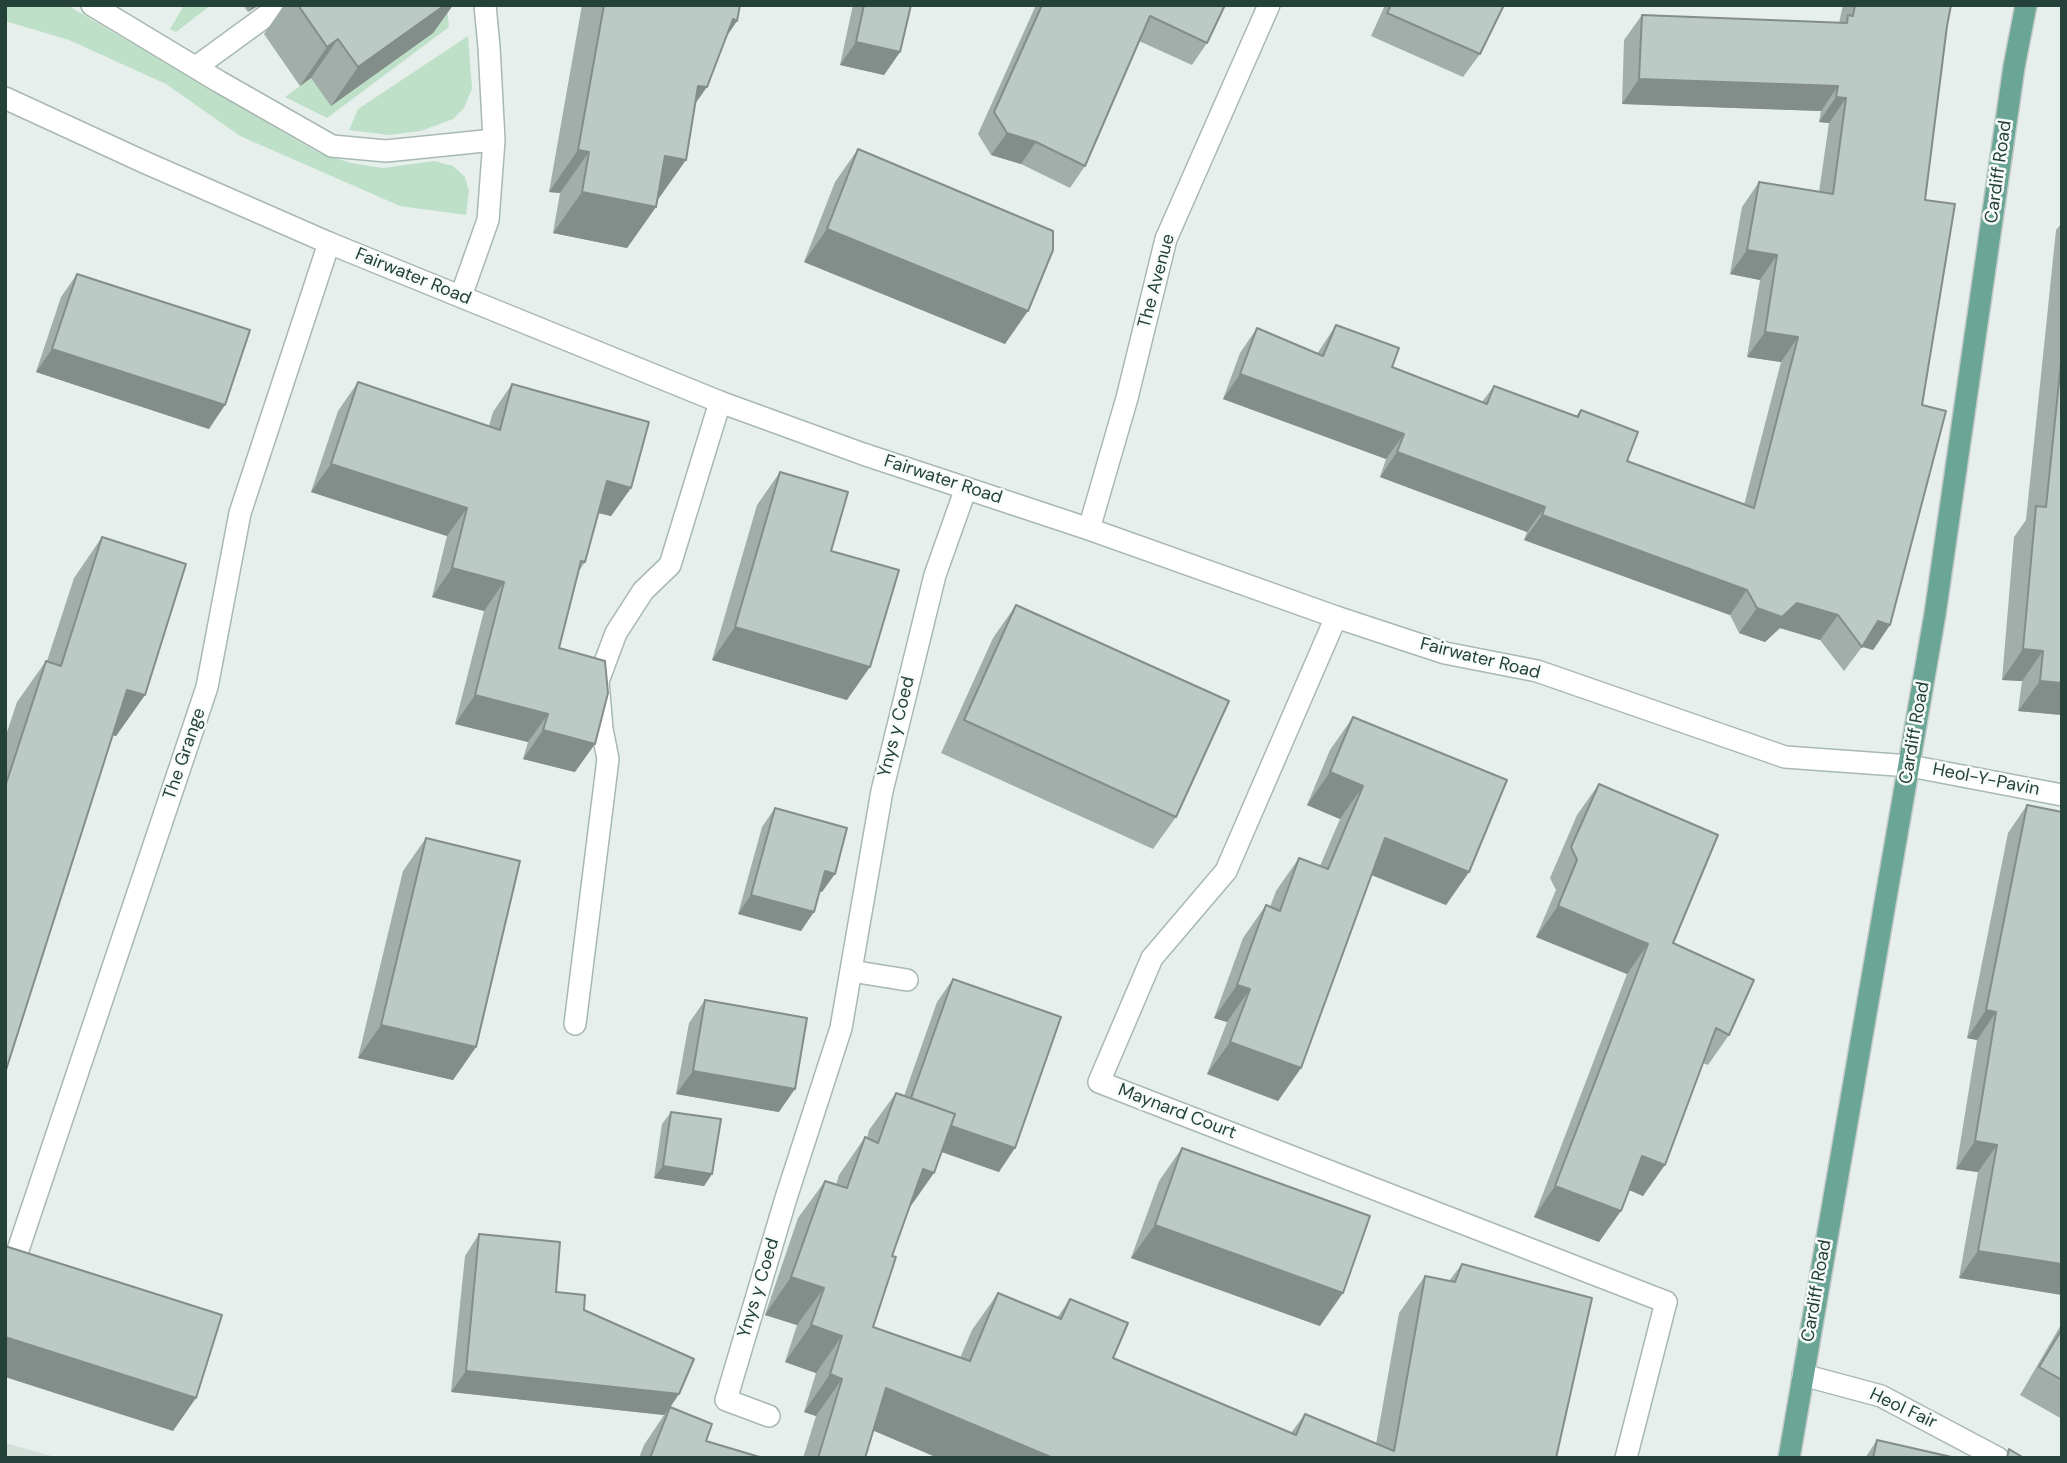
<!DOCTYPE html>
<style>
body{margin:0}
#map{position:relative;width:2067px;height:1463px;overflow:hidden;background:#e6efeb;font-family:"DM Sans",sans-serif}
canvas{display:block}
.frame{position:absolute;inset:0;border:7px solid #24423a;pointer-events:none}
</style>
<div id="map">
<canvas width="2067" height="1463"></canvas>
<div class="frame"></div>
</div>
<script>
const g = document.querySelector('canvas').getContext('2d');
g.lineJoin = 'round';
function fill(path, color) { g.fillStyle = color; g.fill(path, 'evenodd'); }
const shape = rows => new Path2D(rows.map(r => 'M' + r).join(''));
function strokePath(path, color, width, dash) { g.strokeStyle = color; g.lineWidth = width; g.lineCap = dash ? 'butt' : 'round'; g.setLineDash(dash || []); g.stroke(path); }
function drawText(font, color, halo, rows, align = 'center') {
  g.font = font + ' "DM Sans",sans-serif'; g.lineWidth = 5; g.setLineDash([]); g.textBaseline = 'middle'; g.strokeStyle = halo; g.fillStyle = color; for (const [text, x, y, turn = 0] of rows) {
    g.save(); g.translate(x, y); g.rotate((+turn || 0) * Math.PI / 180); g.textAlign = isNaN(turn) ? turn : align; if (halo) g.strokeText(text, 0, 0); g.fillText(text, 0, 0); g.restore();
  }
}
fill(shape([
 [5,1443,59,1458,5,1458]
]), '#d4dfda');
fill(shape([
 [5,5,67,5,317,152,351,163,383,168,434,161,453,166,465,177,469,191,466,215,400,206,240,136,166,84,69,40,5,21],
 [184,5,211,5,176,32,170,29],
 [447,5,449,27,327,118,285,97,311,78],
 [468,36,472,89,464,108,453,119,421,131,389,135,349,130,358,109]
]), '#bfe0c8');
const service = shape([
 [92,5,218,81,332,146,386,151,494,140],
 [196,67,281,5],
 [461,296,488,220,494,140,489,47,485,5],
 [575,1024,608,759,602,729,598,681,616,633,643,591,670,565,720,402],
 [1626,1458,1666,1302]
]);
const minor = shape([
 [1089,529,1127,398,1166,239,1269,5],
 [1336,617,1226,871,1152,958,1099,1082,1666,1302],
 [1910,766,2062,795],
 [851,971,907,980],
 [15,1259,207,687,240,513,329,243],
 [1803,1375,1881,1396,1998,1458],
 [769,1416,726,1400,786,1198,841,1028,882,791,935,575,966,488]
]);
const tertiary = shape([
 [5,98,144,162,329,243,720,402,863,454,1089,529,1336,617,1445,653,1537,671,1785,757,1910,766]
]);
const primary = shape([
 [1789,1458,1935,614,2014,67,2026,5]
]);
strokePath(service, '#a8b8b2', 24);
strokePath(minor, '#a8b8b2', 24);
strokePath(tertiary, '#a8b8b2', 24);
strokePath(primary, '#c2cac8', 24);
strokePath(service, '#fff', 21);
strokePath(minor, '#fff', 21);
strokePath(tertiary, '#fff', 21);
strokePath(primary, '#6aa596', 21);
fill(shape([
 [243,5,259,5,248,12],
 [284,5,453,5,433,33,331,106,311,78,300,86,264,34],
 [582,5,740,5,737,21,727,36,695,105,657,200,656,207,627,248,553,233,560,193,549,192],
 [853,5,911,5,900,52,884,75,840,65],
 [1036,5,1225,5,1207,43,1192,65,1139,41,1085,166,1070,188,1021,164,991,155,978,134],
 [1385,5,1504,5,1480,54,1463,77,1371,36],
 [1843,5,1951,5,1947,26,1925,200,1922,405,1890,625,1873,650,1862,647,1844,671,1820,640,1780,628,1765,642,1739,633,1730,615,1524,540,1527,532,1380,477,1386,459,1223,399,1240,353,1257,328,1317,354,1336,325,1392,367,1482,402,1494,386,1576,416,1581,410,1627,461,1744,505,1781,362,1747,357,1760,280,1730,274,1742,207,1759,182,1819,192,1829,123,1819,122,1821,111,1622,104,1624,40,1642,15,1839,23],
 [858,149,1005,344,804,262,835,182],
 [2062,223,2062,715,2018,711,2022,681,2002,680,2014,537,2026,520,2056,230],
 [77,274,209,429,36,372,61,297],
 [358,382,489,426,493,412,512,384,631,488,611,516,598,513,585,562,579,571,559,648,575,772,523,759,528,742,455,724,484,611,432,597,447,536,311,492,338,411],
 [780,472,831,551,847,700,712,660,757,505],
 [102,537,145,695,116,736,112,735,5,1072,5,738,17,702,46,661,47,661,74,578],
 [1016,605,1176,817,1153,849,941,753,993,638],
 [1353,717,1469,872,1446,905,1371,875,1301,1068,1278,1101,1207,1074,1227,1022,1214,1018,1243,938,1266,905,1270,907,1276,891,1299,858,1320,866,1340,819,1307,805,1330,750],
 [1599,784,1673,943,1729,1035,1708,1065,1703,1063,1643,1196,1629,1190,1599,1242,1534,1217,1627,974,1536,937,1556,890,1550,878,1577,815],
 [2027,805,2062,812,2062,1295,1959,1278,1978,1172,1956,1169,1977,1040,1967,1038,2008,833],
 [775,808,822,892,820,892,801,931,738,914,762,827],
 [426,838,476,1047,453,1080,358,1058,403,871],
 [953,979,999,1172,942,1152,908,1210,892,1256,873,1327,960,1358,972,1330,998,1293,1057,1318,1070,1299,1113,1358,1291,1433,1305,1414,1376,1444,1399,1313,1425,1276,1449,1281,1462,1264,1556,1458,938,1458,873,1430,865,1458,803,1458,816,1416,804,1412,816,1373,785,1362,797,1325,765,1315,798,1218,825,1181,836,1185,839,1175,865,1137,867,1138,869,1130,896,1093,904,1096,937,1002],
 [705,1000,779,1112,676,1094,689,1023],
 [671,1112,712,1174,704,1186,654,1178,662,1124],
 [1182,1148,1320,1326,1131,1258,1159,1181],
 [479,1234,556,1292,584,1310,679,1394,670,1408,706,1441,763,1458,639,1458,644,1445,664,1415,451,1392,465,1256],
 [2062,1323,2062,1419,2020,1395],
 [1877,1440,1956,1458,1865,1458]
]), '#a1aea9');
fill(shape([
 [254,5,259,5,248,12],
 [445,5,453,5,433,33,331,106,358,67],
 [733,19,737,21,708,62],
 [338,39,311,78,300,86,327,47],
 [856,42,900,52,884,75,840,65],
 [1639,79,1838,86,1821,111,1622,104],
 [698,86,707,87,678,128],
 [1836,97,1846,98,1829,123,1819,122],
 [1007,133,1036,142,1021,164,991,155],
 [578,150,589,152,560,193,549,192],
 [665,156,686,160,657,201],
 [582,192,656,207,627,248,553,233],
 [827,229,1028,311,1005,344,804,262],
 [1747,250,1777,255,1760,280,1730,274],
 [1765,332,1798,337,1781,362,1747,357],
 [52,349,225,405,209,429,36,372],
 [1240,374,1404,434,1386,459,1223,399],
 [1397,452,1545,507,1527,532,1380,477],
 [331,464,467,508,447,536,311,492],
 [607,481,631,488,611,516,587,510],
 [1542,515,1747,590,1730,615,1524,540],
 [452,568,504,582,484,611,432,597],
 [1797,603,1838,615,1820,640,1780,628,1765,642,1739,633,1757,608],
 [1878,621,1890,625,1873,650,1861,646],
 [735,627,870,667,847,700,712,660],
 [2023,649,2043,651,2022,681,2002,680],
 [2040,681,2062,683,2062,715,2018,711],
 [127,690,145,695,116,736,98,731],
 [475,695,548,714,528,742,455,724],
 [543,730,595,744,575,772,523,759],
 [1330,772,1363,786,1340,819,1307,805],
 [1385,838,1469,872,1446,905,1362,871],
 [825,871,835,874,822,892,813,890],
 [751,895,814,912,801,931,738,914],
 [1558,906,1648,944,1627,974,1536,937],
 [1237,985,1250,989,1227,1022,1214,1018],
 [1986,1010,1996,1012,1977,1040,1967,1038],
 [381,1025,476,1047,453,1080,358,1058],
 [1230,1042,1301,1068,1278,1101,1207,1074],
 [693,1071,795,1089,779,1112,676,1094],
 [906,1110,1015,1148,999,1172,890,1134],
 [1975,1141,1997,1145,1978,1172,1956,1169],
 [1642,1156,1665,1165,1643,1196,1620,1186],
 [663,1166,712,1174,704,1186,654,1178],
 [923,1169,934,1173,908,1210],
 [1555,1186,1621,1211,1599,1242,1534,1217],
 [1155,1225,1343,1293,1320,1326,1131,1258],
 [1978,1251,2062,1264,2062,1295,1959,1278],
 [791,1277,824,1288,797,1325,765,1315],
 [811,1325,842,1336,816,1373,785,1362],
 [5,1337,196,1398,173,1431,5,1377],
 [466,1371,679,1394,664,1415,451,1392],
 [830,1374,842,1379,816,1416,804,1412],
 [886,1388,1053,1458,938,1458,860,1425]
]), '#838d89');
const building = shape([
 [298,5,445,5,358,67,338,39,327,47,298,5],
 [604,5,740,5,737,21,733,19,707,87,698,86,686,160,665,156,656,207,582,192,589,152,578,150,604,5],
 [864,5,911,5,900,52,856,42,864,5],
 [1042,5,1225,5,1207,43,1150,16,1085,166,1036,142,1007,133,994,112,1042,5],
 [1391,5,1504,5,1480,54,1387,13,1391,5],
 [1855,5,1951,5,1947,26,1925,200,1955,204,1922,405,1946,411,1890,625,1878,621,1862,647,1838,615,1797,603,1782,617,1757,608,1747,590,1542,515,1545,507,1397,452,1404,434,1240,374,1257,328,1323,356,1336,325,1399,348,1392,367,1487,404,1494,386,1578,417,1581,410,1638,432,1627,461,1754,508,1798,337,1765,332,1777,255,1747,250,1759,182,1833,194,1846,98,1836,97,1838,86,1639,79,1642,15,1847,23,1848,15,1853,16,1855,5],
 [858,149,1053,231,1053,250,1028,311,827,229,858,149],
 [77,274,250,330,225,405,52,349,77,274],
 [2062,353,2062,683,2040,681,2043,651,2023,649,2036,506,2046,507,2062,353],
 [358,382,500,430,512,384,649,422,631,488,607,481,585,562,581,561,559,648,605,661,608,693,595,744,543,730,548,714,475,695,504,582,452,568,467,508,331,464,358,382],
 [780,472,848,492,831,551,899,570,870,667,735,627,780,472],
 [102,537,186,564,145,695,127,690,6,1070,5,1070,5,787,46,661,61,666,102,537],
 [1016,605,1229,701,1176,817,964,720,1016,605],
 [1353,717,1507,780,1469,872,1385,838,1301,1068,1230,1042,1250,989,1237,985,1266,905,1280,911,1299,858,1328,869,1363,786,1330,772,1353,717],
 [1599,784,1718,835,1673,943,1754,980,1729,1035,1716,1028,1665,1165,1642,1156,1621,1211,1555,1186,1648,944,1558,906,1577,860,1571,847,1599,784],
 [2027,805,2062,812,2062,1264,1978,1251,1997,1145,1975,1141,1996,1012,1986,1010,2027,805],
 [775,808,847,828,835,874,825,871,814,912,751,895,775,808],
 [426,838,520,861,476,1047,381,1025,426,838],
 [953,979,1061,1017,1015,1148,951,1126,955,1114,911,1098,953,979],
 [705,1000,807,1018,795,1089,693,1071,705,1000],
 [896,1093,955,1114,934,1173,923,1169,892,1256,896,1257,873,1327,970,1361,998,1293,1061,1319,1070,1299,1128,1323,1113,1358,1296,1435,1305,1414,1394,1451,1425,1276,1455,1282,1462,1264,1592,1298,1556,1458,1053,1458,886,1388,865,1458,818,1458,842,1379,830,1374,842,1336,811,1325,824,1288,791,1277,825,1181,847,1188,865,1137,878,1143,896,1093],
 [671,1112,721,1119,712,1174,663,1166,671,1112],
 [1182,1148,1370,1216,1343,1293,1155,1225,1182,1148],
 [479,1234,560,1242,556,1292,585,1295,584,1310,694,1359,679,1394,466,1371,479,1234],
 [5,1246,222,1315,196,1398,5,1337,5,1246],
 [2062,1329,2062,1380,2039,1367,2062,1329],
 [670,1407,712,1424,706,1441,763,1458,650,1458,670,1407],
 [1877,1440,1956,1458,1873,1458,1877,1440],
 [2009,1449,2024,1458,2007,1458,2009,1449]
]);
fill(building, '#bbcac4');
strokePath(building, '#838d89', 2);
drawText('18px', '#24423a', '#f7fbf9', [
 ["Cardiff Road",1999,172,-82],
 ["Fairwater Road",413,277,22],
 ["The Avenue",1157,281,-75],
 ["Fairwater Road",943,480,18],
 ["Fairwater Road",1480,659,14],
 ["Ynys y Coed",897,727,-76],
 ["Cardiff Road",1915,733,-80],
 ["The Grange",185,754,-71],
 ["Heol-Y-Pavin",1986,780,11],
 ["Maynard Court",1177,1112,21],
 ["Ynys y Coed",759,1288,-73],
 ["Cardiff Road",1817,1291,-80],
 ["Heol Fair",1903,1409,25]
]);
</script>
